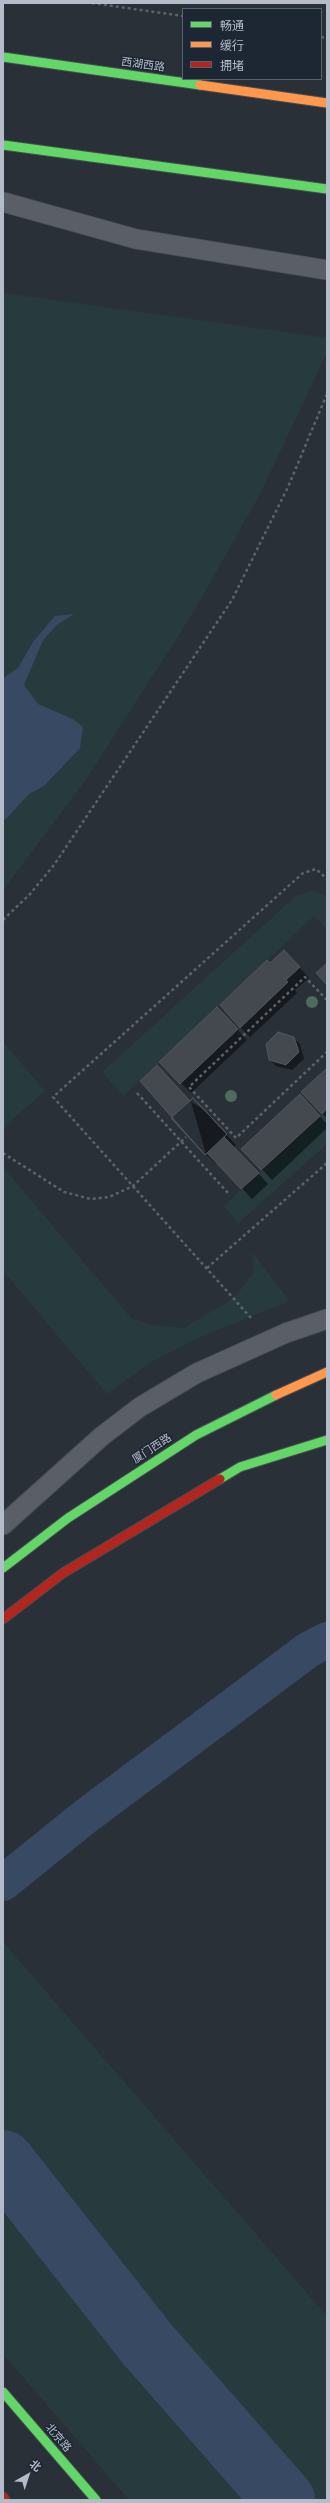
<!DOCTYPE html>
<meta charset="utf-8">
<style>
body{margin:0}
#map{position:relative;width:330px;height:2503px;overflow:hidden;background:#2a3038;font-family:Arial,"Noto Sans SC",sans-serif}
canvas{display:block}
.frame{position:absolute;inset:0;border:4px solid #b4bcc9;pointer-events:none}
.legend{position:absolute;left:182px;top:8px;width:140px;height:72px;box-sizing:border-box;background:#1d2633;border:1px solid #59626f;margin:0;padding:5px 7px;list-style:none;font-size:12px;color:#b4bcc9}
.legend li{display:flex;align-items:center;gap:8px;height:20px}
.legend b{width:20px;border:1px solid #59626f}
.north{position:absolute;left:8px;top:2455px;width:40px;height:40px;-webkit-text-stroke:3px #1d2633;paint-order:stroke;rotate:39deg;font-size:11px;font-weight:700;line-height:16px;text-align:center;color:#b4bcc9}
.north::after{content:'';display:block;margin:auto;width:14px;height:18px;background:#b4bcc9;clip-path:polygon(50% 0,100% 100%,50% 72%,0 100%)}
</style>
<div id="map">
<canvas width="330" height="2503"></canvas>
<div class="frame"></div>
<ul class="legend">
<li><b style="height:5px;background:#63d668"></b>畅通</li>
<li><b style="height:5px;background:#ff974d"></b>缓行</li>
<li><b style="height:5px;background:#b3261e"></b>拥堵</li>
</ul>
<div class="north">北</div>
</div>
<script>
const g = document.querySelector('canvas').getContext('2d');
g.lineJoin = 'round';
function fill(path, color) { g.fillStyle = color; g.fill(path, 'evenodd'); }
const shape = rows => new Path2D(rows.map(r => 'M' + r).join(''));
function strokePath(path, color, width, dash) { g.strokeStyle = color; g.lineWidth = width; g.lineCap = dash ? 'butt' : 'round'; g.setLineDash(dash || []); g.stroke(path); }
function drawText(font, color, halo, rows, align = 'center') {
  g.font = font + ' Arial,"Noto Sans SC",sans-serif'; g.lineWidth = 3; g.setLineDash([]); g.textBaseline = 'middle'; g.strokeStyle = halo; g.fillStyle = color; for (const [text, x, y, turn = 0] of rows) {
    g.save(); g.translate(x, y); g.rotate((+turn || 0) * Math.PI / 180); g.textAlign = isNaN(turn) ? turn : align; if (halo) g.strokeText(text, 0, 0); g.fillText(text, 0, 0); g.restore();
  }
}
fill(shape([
 [3,293,327,338,327,353,259,496,193,613,87,778,3,890],
 [312,890,327,896,327,929,314,916,123,1096,102,1072,296,896],
 [3,1042,45,1091,13,1119,3,1132],
 [327,1109,327,1144,238,1223,224,1206],
 [3,1167,131,1318,152,1325,184,1328,234,1298,254,1272,252,1252,290,1301,196,1339,151,1362,107,1394,3,1271],
 [3,1942,327,2316,327,2500,129,2500,3,2354]
]), '#273a3e');
fill(shape([
 [74,614,57,625,43,640,24,685,38,704,73,719,83,727,80,748,44,786,29,794,6,819,3,819,3,678,18,668,33,642,55,616]
]), '#384963');
fill(shape([
 [294,961,309,978,295,990,297,993,250,1037,240,1027,270,964],
 [227,1019,247,1040,191,1093,161,1063],
 [293,1038,300,1044,304,1059,292,1070,276,1066,270,1060],
 [327,1070,327,1118,322,1113],
 [191,1102,203,1109,236,1145,234,1147,268,1184,252,1199,218,1162,216,1164,206,1154],
 [310,1106,327,1124,327,1128,272,1180,243,1149]
]), '#0007');
strokePath(shape([
 [3,1883,86,1816,308,1650,327,1640]
]), '#384963', 36);
strokePath(shape([
 [3,2161,148,2345,284,2500]
]), '#384963', 62);
const building = shape([
 [284,950,300,967,286,980,288,982,240,1028,220,1005,267,960,270,963,284,950],
 [327,963,327,985,316,973,327,963],
 [217,1007,238,1029,180,1084,159,1062,217,1007],
 [278,1032,294,1037,299,1052,286,1065,269,1060,266,1044,278,1032],
 [157,1065,190,1101,193,1098,227,1134,224,1137,259,1173,241,1189,207,1153,205,1155,140,1081,157,1065],
 [327,1068,327,1109,322,1114,301,1092,327,1068],
 [300,1094,320,1116,261,1170,241,1149,300,1094],
 [193,1098,227,1134,205,1155,171,1118,193,1098]
]);
fill(building, '#444950');
strokePath(building, '#52575f', 1);
const lane = shape([
 [3,202,136,239,327,270],
 [3,1525,102,1436,140,1407,197,1373,286,1333,327,1319]
]);
const fast = shape([
 [3,57,200,85],
 [3,145,327,189],
 [220,1479,240,1467,327,1440],
 [3,1568,68,1518,196,1435,276,1395],
 [3,2392,96,2500]
]);
const slow = shape([
 [200,85,327,103],
 [276,1395,327,1372]
]);
const jam = shape([
 [3,1619,63,1573,220,1479],
 [3,2497,5,2500]
]);
strokePath(lane, '#484c53', 21);
strokePath(fast, '#484c53', 11);
strokePath(slow, '#484c53', 11);
strokePath(jam, '#484c53', 11);
strokePath(shape([
 [92,3,183,16],
 [321,37,327,38],
 [3,920,30,894,54,865,232,600,288,487,327,394],
 [327,1000,305,977,189,1087,236,1138,327,1052],
 [137,1093,228,1193],
 [3,1153,64,1192,91,1199,109,1197,133,1186,186,1137],
 [207,1268,327,1163],
 [251,1318,53,1097,303,873,316,869,327,879]
]), '#5d636a', 2.5, [3, 3]);
strokePath(lane, '#5a5e66', 19);
strokePath(fast, '#63d668', 9);
strokePath(slow, '#ff974d', 9);
strokePath(jam, '#b3261e', 9);
g.fillStyle = '#4e6a5a';
for (const [x, y] of [
 [312,1002],
 [231,1096]
]) { g.beginPath(); g.arc(x, y, 6, 0, 2 * Math.PI); g.fill(); }
drawText('11px', '#b4bcc9', '#1d2633', [
 ["西湖西路",143,65,8],
 ["厦门西路",152,1449,-33],
 ["北京路",58,2438,49]
]);
</script>
